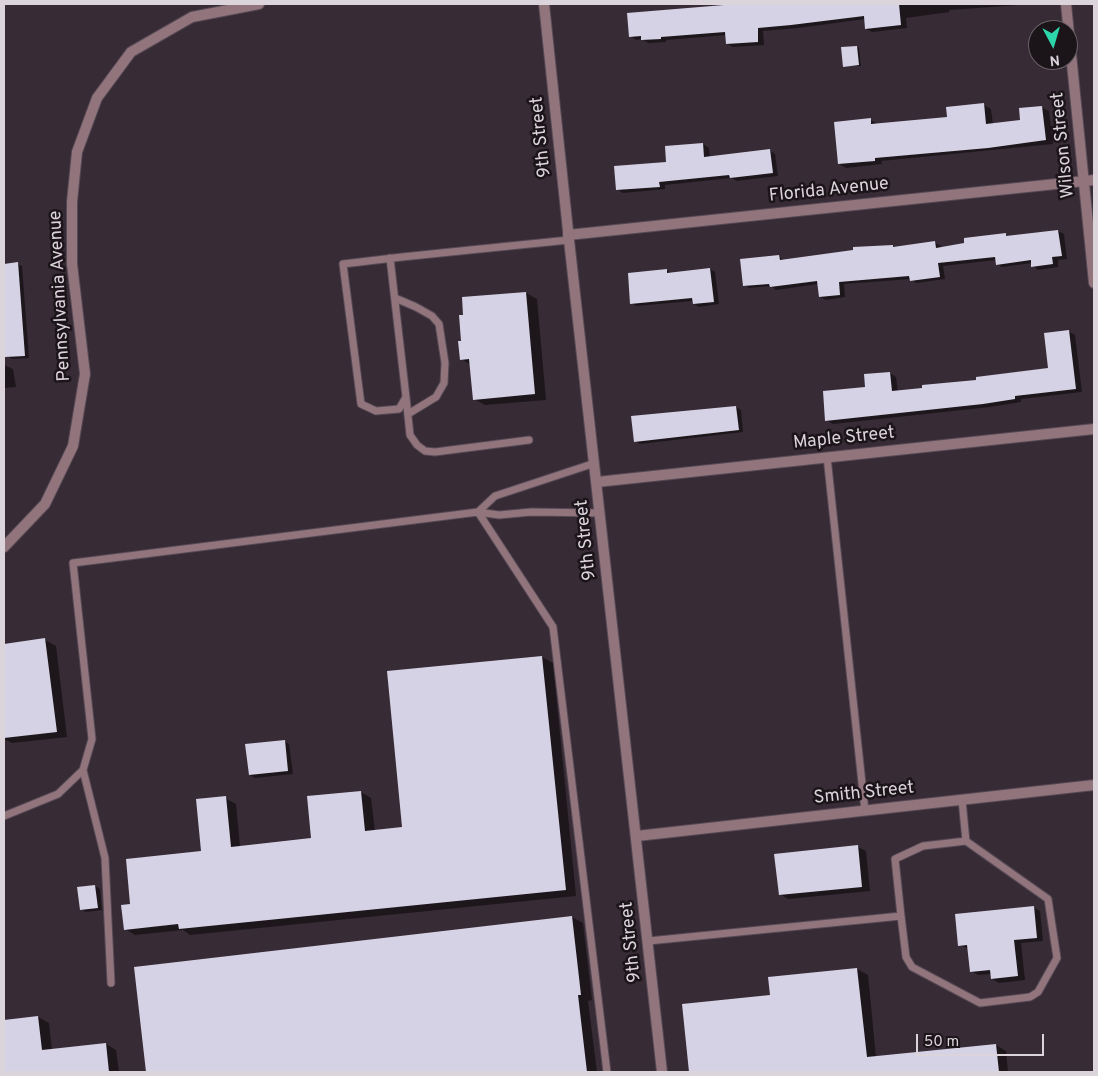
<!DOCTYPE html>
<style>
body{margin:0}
#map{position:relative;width:1098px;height:1076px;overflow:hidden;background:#372b36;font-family:Overpass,sans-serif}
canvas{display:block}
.frame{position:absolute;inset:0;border:5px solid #dcd4db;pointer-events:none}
.north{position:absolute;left:1028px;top:20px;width:50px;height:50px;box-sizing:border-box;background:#1b151a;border:1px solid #686167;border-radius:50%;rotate:174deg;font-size:14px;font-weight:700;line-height:20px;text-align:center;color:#dcd4db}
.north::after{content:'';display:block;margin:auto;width:18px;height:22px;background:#2dd5ab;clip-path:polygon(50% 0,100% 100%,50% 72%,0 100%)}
.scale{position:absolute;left:916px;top:1034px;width:128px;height:22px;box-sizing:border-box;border:2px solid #dcd4db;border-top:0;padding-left:6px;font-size:15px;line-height:18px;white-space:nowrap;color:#dcd4db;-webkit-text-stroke:4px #1b151a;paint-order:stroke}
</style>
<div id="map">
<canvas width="1098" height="1076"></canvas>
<div class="frame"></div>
<div class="north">N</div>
<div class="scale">50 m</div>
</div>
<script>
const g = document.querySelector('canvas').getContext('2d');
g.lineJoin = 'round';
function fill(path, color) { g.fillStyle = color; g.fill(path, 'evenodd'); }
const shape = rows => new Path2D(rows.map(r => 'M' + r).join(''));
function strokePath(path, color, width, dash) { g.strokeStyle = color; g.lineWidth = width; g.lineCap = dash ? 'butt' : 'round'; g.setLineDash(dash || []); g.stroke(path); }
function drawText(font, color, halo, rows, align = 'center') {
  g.font = font + ' Overpass,sans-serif'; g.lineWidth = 5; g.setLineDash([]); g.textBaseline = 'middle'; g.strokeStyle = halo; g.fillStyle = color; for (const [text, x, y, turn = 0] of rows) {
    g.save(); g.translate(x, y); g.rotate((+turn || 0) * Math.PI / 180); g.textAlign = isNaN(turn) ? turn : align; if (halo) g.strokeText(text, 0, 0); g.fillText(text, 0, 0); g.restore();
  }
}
fill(shape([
 [749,4,1034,4,949,10,949,12,906,18,907,28,872,32,866,29,865,19,798,28,763,31,764,45,733,47,727,44,727,35,666,40,666,42,648,43,642,39,636,40,630,36,628,14],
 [857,47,859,48,861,66,844,66],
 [984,105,991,109,993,125,1022,121,1041,107,1049,111,1053,144,881,161,882,164,846,168,839,164,870,120,878,124,948,118],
 [703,144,709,148,710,158,769,150,775,154,778,176,737,181,731,178,665,185,665,189,623,193,617,189],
 [1058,231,1064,234,1067,259,1058,260,1058,267,1038,270,1033,266,1032,263,1002,267,997,264,996,260,943,266,945,279,916,283,911,279,844,284,845,297,826,300,820,297,818,284,776,290,771,286,749,288,744,285,779,257,784,260,893,246,896,248,935,243,941,246,941,248,1005,235,1009,237],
 [17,264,22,266,29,358,12,359,7,356,4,322,4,265],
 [710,269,715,272,719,304,699,307,694,304,693,301,636,306,632,303,667,270,672,274],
 [526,293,537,299,546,400,485,405,474,399,471,365,461,359,465,316,463,299],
 [1068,331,1075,335,1082,392,1021,399,1021,402,990,407,833,424,826,420,866,388,890,373,896,377,898,392,978,381,1049,370],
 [4,365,13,369,16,387,4,388],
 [736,407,741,410,743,432,640,444,635,441],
 [45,640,56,646,67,737,12,743,4,739,4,645],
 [542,657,553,663,576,896,190,935,183,930,135,935,125,929,132,905,202,852,225,798,236,804,240,847,313,840,361,792,371,798,375,831,404,828],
 [284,741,289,744,293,774,255,778,250,775],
 [858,847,866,851,870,891,788,899,780,894],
 [95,886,100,889,102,910,86,912,81,909],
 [1033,907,1040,911,1043,941,1021,943,1025,980,999,983,992,979,992,974,978,975,971,971,969,949,960,945],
 [572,917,583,923,592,1000,588,1001,597,1072,147,1072,135,968],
 [857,969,868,975,876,1057,996,1045,1006,1051,1008,1072,690,1072,683,1005,772,996,770,978],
 [38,1017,49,1023,52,1050,106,1044,116,1050,119,1072,4,1072,4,1021]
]), '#0007');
fill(shape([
 [724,4,899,4,901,25,865,29,864,16,791,25,758,28,758,42,726,44,725,32,661,37,661,39,641,40,641,36,629,37,627,13,724,5],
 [857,46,859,65,843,67,841,47],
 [984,103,986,124,1020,120,1019,108,1042,106,1046,140,988,148,875,158,875,161,838,164,834,122,871,118,871,124,947,117,946,107],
 [703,143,704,157,770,149,773,173,730,178,729,175,659,182,660,187,616,190,614,166,666,162,665,146],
 [1058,230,1062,256,1052,257,1053,264,1031,267,1031,260,996,265,995,257,938,263,940,277,910,281,909,276,839,282,840,295,819,297,817,281,770,287,769,284,743,286,740,259,779,255,780,260,853,250,853,247,893,245,893,247,935,241,936,248,964,243,964,238,1006,233,1006,236],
 [18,262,25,356,5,357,4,336,4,264],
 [710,268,714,302,693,304,692,298,630,304,628,273,667,269,667,273],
 [526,292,535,394,473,400,469,359,460,360,458,341,461,341,459,315,463,315,462,297],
 [1069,330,1076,389,1015,396,1015,399,983,404,825,421,823,391,865,387,864,374,890,372,892,391,922,388,922,385,976,380,976,377,1048,368,1044,333],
 [736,406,739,430,634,442,631,416],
 [45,638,57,732,4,738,4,644],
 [542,656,566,890,179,929,178,924,124,930,121,905,130,904,126,859,201,851,196,799,226,796,231,847,311,838,307,796,361,791,365,831,402,827,387,671],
 [285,740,288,771,249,775,245,744],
 [858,845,862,887,779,895,774,854],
 [95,885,98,908,80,910,77,887],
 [1034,906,1037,938,1014,940,1018,976,991,979,990,970,970,972,967,945,958,946,955,914],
 [572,916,581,995,578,995,587,1072,146,1072,134,967],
 [857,968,867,1057,996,1044,999,1072,689,1072,682,1004,770,995,768,977],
 [38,1016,42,1050,106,1043,109,1072,4,1072,4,1020]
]), '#d6d2e5');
const service = shape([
 [390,258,406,397,399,409,376,411,361,404,343,264,402,257,470,250,569,240],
 [395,298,416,307,432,316,439,324,445,363,444,383,436,397,408,414],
 [406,397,410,435,417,445,425,451,435,452,529,440],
 [827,457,865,811],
 [478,512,553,627,607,1072],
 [478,512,495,496,595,463],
 [83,770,105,858,111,983],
 [4,816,58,794,83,770,92,739,73,563,478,512,499,515,531,512,600,513],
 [901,916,906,957,912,967,980,1003,1030,997,1038,992,1057,958,1048,899,966,841],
 [648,941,901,916,895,859,923,846,966,841,962,800]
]);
const minor = shape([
 [1066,4,1094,283],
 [568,235,1094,180],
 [597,482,1094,429],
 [4,547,45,504,73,446,85,374,72,264,72,202,77,152,97,98,131,52,192,17,259,4],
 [637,836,1094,785]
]);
const tertiary = shape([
 [544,4,569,240,662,1072]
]);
strokePath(service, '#554954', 9);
strokePath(minor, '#554954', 12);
strokePath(tertiary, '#554954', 12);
strokePath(service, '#91747c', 7);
strokePath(minor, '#91747c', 10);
strokePath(tertiary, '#91747c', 10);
drawText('18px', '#dcd4db', '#1b151a', [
 ["9th Street",542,137,-96],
 ["Wilson Street",1064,145,-96],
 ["Florida Avenue",829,191,-6],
 ["Pennsylvania Avenue",61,296,-93],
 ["Maple Street",844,439,-6],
 ["9th Street",587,540,-96],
 ["Smith Street",864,794,-6],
 ["9th Street",632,942,-96]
]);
</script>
